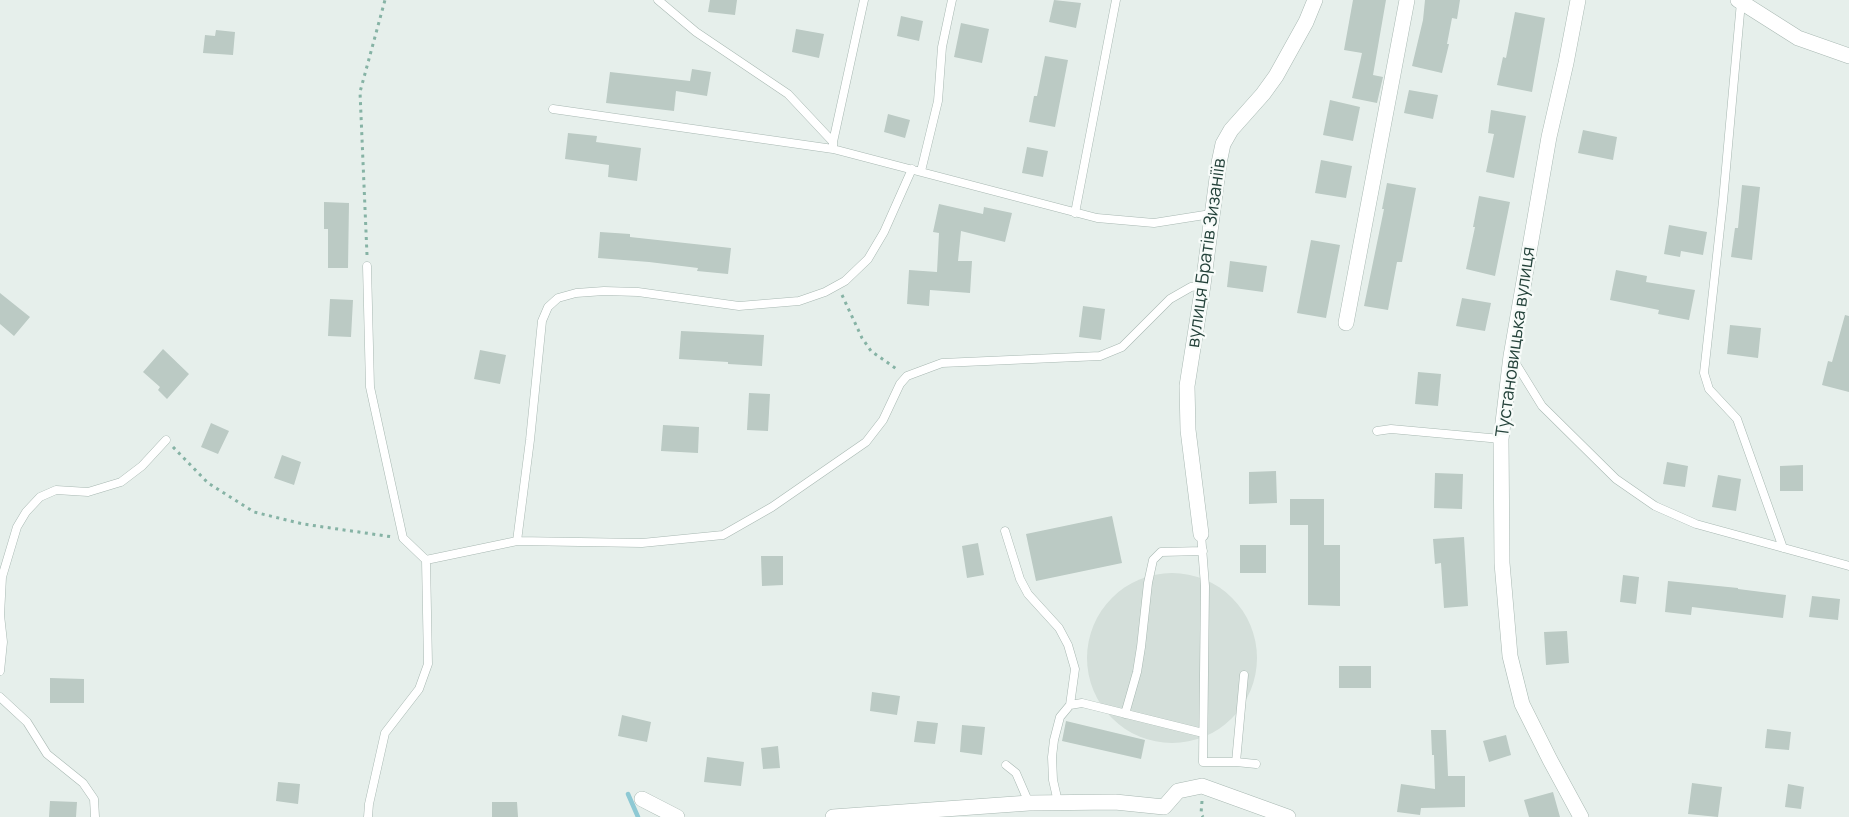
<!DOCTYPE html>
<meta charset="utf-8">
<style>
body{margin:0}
canvas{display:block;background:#e6efeb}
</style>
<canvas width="1849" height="817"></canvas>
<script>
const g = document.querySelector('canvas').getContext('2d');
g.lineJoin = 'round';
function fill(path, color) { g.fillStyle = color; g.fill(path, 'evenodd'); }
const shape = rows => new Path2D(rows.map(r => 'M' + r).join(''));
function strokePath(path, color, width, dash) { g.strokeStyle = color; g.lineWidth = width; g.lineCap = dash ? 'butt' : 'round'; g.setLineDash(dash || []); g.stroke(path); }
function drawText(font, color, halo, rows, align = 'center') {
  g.font = font + ' Manrope,sans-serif'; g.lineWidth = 4.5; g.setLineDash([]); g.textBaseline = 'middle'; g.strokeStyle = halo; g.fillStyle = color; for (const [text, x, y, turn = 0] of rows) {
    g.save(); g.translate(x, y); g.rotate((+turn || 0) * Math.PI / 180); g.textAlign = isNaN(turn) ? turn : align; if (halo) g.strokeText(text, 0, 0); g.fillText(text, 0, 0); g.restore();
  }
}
fill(shape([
 '1087 658a85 85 0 1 1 170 0a85 85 0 1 1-170 0Z'
]), '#d4dfda');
strokePath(shape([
 [628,794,638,817]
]), '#8ec9d4', 4.5);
fill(shape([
 [710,0,737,0,735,15,708,12],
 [1054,0,1081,3,1076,28,1049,22],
 [1353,0,1386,0,1373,75,1383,77,1377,103,1352,98,1362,53,1344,50],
 [1425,0,1460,0,1457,19,1452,18,1447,44,1449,44,1442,73,1412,66,1423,20],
 [1515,12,1545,18,1532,92,1497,85,1503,57,1506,58],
 [901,16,923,21,919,41,897,36],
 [961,23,989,29,982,63,954,57],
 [796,29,824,34,819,58,792,52],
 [216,30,235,32,233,55,203,53,205,35,215,36],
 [1045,56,1068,60,1055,127,1029,122,1034,96,1037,96],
 [692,69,711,72,707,96,676,91,674,111,606,103,610,72,690,81],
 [1409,90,1438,95,1433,119,1404,113],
 [1330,100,1360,107,1353,141,1323,135],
 [1491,110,1526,116,1514,178,1486,172,1494,134,1488,133],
 [888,114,910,120,905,138,884,132],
 [1583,130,1617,137,1613,160,1578,153],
 [568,133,597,136,596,142,641,148,637,181,608,177,609,165,565,159],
 [1027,147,1048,151,1043,177,1022,173],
 [1321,160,1352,166,1346,198,1315,193],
 [1387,183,1416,188,1402,262,1397,262,1388,310,1364,306,1384,209,1382,209],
 [1742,185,1760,187,1752,260,1731,257,1735,228,1738,228],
 [1479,196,1510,202,1495,276,1466,269,1475,227,1473,227],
 [324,202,349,203,348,268,328,268,328,229,324,229],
 [939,204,983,214,984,207,1012,213,1005,242,961,231,958,261,972,261,970,293,930,290,929,306,907,304,909,270,937,272,939,233,933,232],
 [1669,225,1707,232,1703,255,1681,251,1680,257,1664,254],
 [600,232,630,234,630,237,731,248,728,274,697,271,698,268,649,262,598,258],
 [1311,240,1340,245,1326,318,1297,313],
 [1230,261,1267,266,1263,292,1227,287],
 [1616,270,1647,276,1646,282,1695,290,1689,320,1658,314,1659,310,1610,300],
 [0,293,30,317,14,336,0,324],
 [1462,298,1491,303,1485,331,1456,326],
 [330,299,353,300,351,337,328,336],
 [1083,306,1105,309,1101,340,1079,337],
 [1845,315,1849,316,1849,392,1822,385,1828,361,1832,362],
 [1730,325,1761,328,1758,358,1727,354],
 [681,331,764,335,762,366,728,364,728,362,679,359],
 [163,349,189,374,167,399,158,390,160,387,143,372],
 [480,350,506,355,500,384,474,379],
 [1418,372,1441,374,1438,406,1415,404],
 [749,393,770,394,768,431,747,430],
 [211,423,229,431,218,454,201,447],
 [663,425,699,427,698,453,661,451],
 [282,455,301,462,294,485,274,478],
 [1667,462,1688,466,1685,487,1663,484],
 [1803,465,1803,491,1780,491,1780,466],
 [1276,471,1277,503,1249,504,1249,472],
 [1435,473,1463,474,1462,509,1434,508],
 [1718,475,1741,479,1736,511,1712,507],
 [1290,499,1324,499,1324,545,1340,545,1340,606,1308,605,1308,525,1290,525],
 [1112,516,1122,563,1036,581,1026,534],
 [1464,537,1468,606,1444,608,1441,563,1435,564,1433,539],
 [978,543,984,575,967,578,962,546],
 [1240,545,1266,545,1266,573,1240,573],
 [761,556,783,556,783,585,762,586],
 [1623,575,1639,577,1636,604,1620,602],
 [1668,581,1738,588,1738,589,1786,595,1783,618,1692,607,1691,615,1665,612],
 [1812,596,1840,599,1838,620,1809,617],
 [1567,631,1569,663,1546,665,1544,632],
 [1339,666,1371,666,1371,688,1339,688],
 [50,678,84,679,84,703,50,703],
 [872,692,900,696,897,715,870,711],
 [622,715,651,722,647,742,618,736],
 [917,721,938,723,935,744,914,742],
 [1066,721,1145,740,1141,759,1062,741],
 [962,725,985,727,982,755,960,752],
 [1767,729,1791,732,1789,750,1765,748],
 [1431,730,1446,730,1448,776,1465,776,1465,807,1421,808,1420,815,1397,812,1401,784,1435,789,1434,755,1432,755],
 [1506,735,1511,755,1489,762,1483,741],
 [778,746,780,768,763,769,761,748],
 [707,757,744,762,741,786,704,782],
 [278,782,300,784,298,804,276,801],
 [1692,783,1722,787,1718,817,1688,814],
 [1788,784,1804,787,1801,809,1785,807],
 [1553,792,1560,817,1529,817,1524,800],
 [50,801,77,802,76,817,49,817],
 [492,802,517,802,518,817,492,817]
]), '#bbcac4');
const lane = shape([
 [658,0,696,32,788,94,833,142,833,149],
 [1741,2,1723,201,1704,373,1709,389,1737,419,1783,548],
 [553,109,833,149,1097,218,1154,223,1211,214],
 [833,142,864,0],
 [921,171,938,101,942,47,952,0],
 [1075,213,1116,0],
 [367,266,370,387,403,538,426,560],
 [1513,359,1542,406,1616,479,1655,506,1696,524,1849,566],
 [1377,431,1391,429,1501,439],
 [1005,531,1020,579,1028,594,1059,628,1068,645,1075,669,1070,705],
 [1201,534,1205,586,1203,762,1236,762,1244,675],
 [517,541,530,440,542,321,548,307,558,298,576,293,604,291,638,292,739,306,799,301,825,292,845,281,868,259,884,232,912,169],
 [0,671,3,642,0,615,2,577,17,527,26,512,40,497,56,490,88,492,121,482,142,466,166,440],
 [0,697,27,722,47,754,83,783,94,799,95,817],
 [1125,714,1137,672,1141,647,1148,583,1153,560,1161,552,1203,551],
 [1236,762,1256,764],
 [1006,765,1016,773,1029,803],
 [1058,802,1053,780,1052,757,1054,740,1060,717,1070,705,1082,703,1203,733],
 [368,817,369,804,385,733,419,689,428,664,426,560,517,541,642,543,723,535,772,507,866,442,883,420,900,384,907,376,942,363,1100,356,1122,347,1170,299,1191,287,1203,285]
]);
const street = shape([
 [1578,0,1566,63,1549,137,1511,356,1501,439,1502,563,1510,656,1522,704,1550,760,1581,817],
 [1738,0,1798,38,1849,56],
 [1346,323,1407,0],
 [1201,534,1188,430,1187,386,1203,285,1219,163,1223,144,1231,130,1263,94,1276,76,1306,22,1315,0],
 [642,799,677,817],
 [833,817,1029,803,1115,802,1164,807,1178,791,1202,786,1288,817]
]);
strokePath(lane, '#a8b8b2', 9);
strokePath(street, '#a8b8b2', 16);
strokePath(shape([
 [367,255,360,92,385,0],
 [842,295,862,338,871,351,898,370],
 [173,447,208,483,254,512,303,524,393,537],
 [1202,801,1201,814,1203,817]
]), '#86b3a5', 3, [3, 4.5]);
strokePath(lane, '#fff', 8);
strokePath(street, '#fff', 15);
drawText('18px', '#24423a', '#f7fbf9', [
 ["вулиця Братів Зизаніїв",1207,253,-82],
 ["Тустановицька вулиця",1516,342,-82]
]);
</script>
